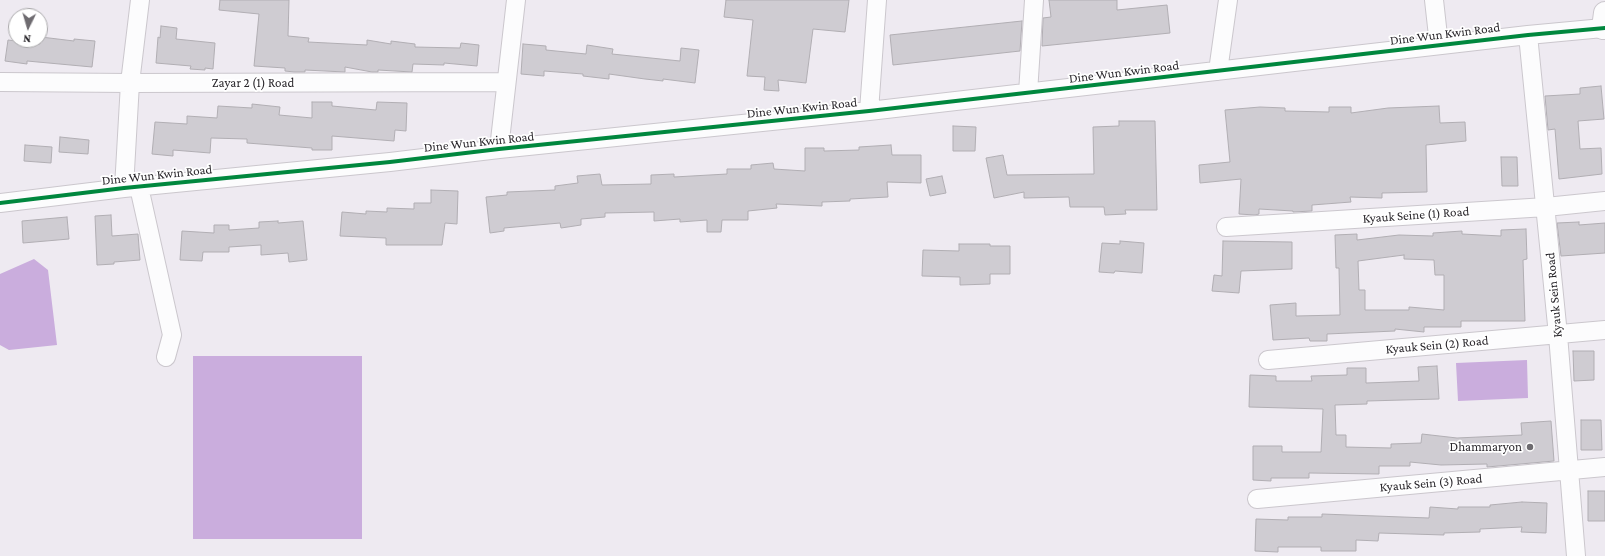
<!DOCTYPE html>
<style>
body{margin:0}
#map{position:relative;width:1605px;height:556px;overflow:hidden;background:#eeeaf1;font-family:"Crimson Pro",serif}
canvas{display:block}
.north{position:absolute;left:8px;top:8px;width:40px;height:40px;box-sizing:border-box;background:#fff;border:1px solid #a9a8aa;border-radius:50%;rotate:185deg;font-size:11px;font-weight:700;line-height:16px;text-align:center;color:#29262b}
.north::after{content:'';display:block;margin:auto;width:14px;height:18px;background:#6e6b70;clip-path:polygon(50% 0,100% 100%,50% 72%,0 100%)}
</style>
<div id="map">
<canvas width="1605" height="556"></canvas>
<div class="north">N</div>
</div>
<script>
const g = document.querySelector('canvas').getContext('2d');
g.lineJoin = 'round';
function fill(path, color) { g.fillStyle = color; g.fill(path, 'evenodd'); }
const shape = rows => new Path2D(rows.map(r => 'M' + r).join(''));
function strokePath(path, color, width, dash) { g.strokeStyle = color; g.lineWidth = width; g.lineCap = dash ? 'butt' : 'round'; g.setLineDash(dash || []); g.stroke(path); }
function drawText(font, color, halo, rows, align = 'center') {
  g.font = font + ' "Crimson Pro",serif'; g.lineWidth = 3.5; g.setLineDash([]); g.textBaseline = 'middle'; g.strokeStyle = halo; g.fillStyle = color; for (const [text, x, y, turn = 0] of rows) {
    g.save(); g.translate(x, y); g.rotate((+turn || 0) * Math.PI / 180); g.textAlign = isNaN(turn) ? turn : align; if (halo) g.strokeText(text, 0, 0); g.fillText(text, 0, 0); g.restore();
  }
}
fill(shape([
 [34,259,48,270,57,345,9,350,0,345,0,274],
 [193,356,362,356,362,539,193,539],
 [1527,360,1528,398,1458,401,1456,363]
]), '#caaddd');
const building = shape([
 [220,0,289,0,288,36,309,38,308,42,367,45,367,40,391,44,391,41,415,44,415,47,460,48,461,43,479,45,477,66,444,63,444,65,413,64,412,72,378,70,378,72,372,72,345,67,345,72,305,70,305,72,294,72,285,71,285,68,254,66,259,14,219,10,220,0],
 [726,0,849,0,845,32,813,29,806,83,778,80,779,91,764,90,765,77,747,76,753,20,724,17,726,0],
 [1049,0,1117,0,1117,10,1167,5,1170,33,1042,46,1043,18,1051,17,1049,0],
 [1022,21,1020,51,893,65,890,35,1022,21],
 [161,26,177,28,176,39,215,43,213,69,205,68,205,70,190,69,191,66,156,63,158,37,160,38,161,26],
 [41,37,74,41,74,39,95,41,92,67,27,61,27,64,5,61,8,40,40,44,41,37],
 [523,44,546,46,546,50,586,54,587,45,613,49,612,54,680,61,681,48,699,50,695,83,663,79,663,81,645,79,609,74,609,79,583,76,583,74,544,71,544,76,521,74,523,44],
 [1601,86,1604,119,1578,121,1580,149,1601,148,1602,174,1559,179,1555,129,1548,130,1545,96,1580,94,1580,88,1601,86],
 [312,102,332,102,332,106,376,110,377,102,407,103,406,131,395,130,394,141,332,136,332,150,312,150,312,148,247,143,247,139,211,138,210,153,173,150,173,156,152,154,155,122,187,124,187,116,217,118,218,106,252,108,252,104,280,107,279,115,312,118,312,102],
 [1439,106,1440,123,1465,122,1466,141,1426,145,1427,192,1382,193,1382,198,1350,197,1351,202,1312,205,1312,211,1293,212,1293,211,1259,209,1259,214,1255,215,1239,214,1241,179,1200,183,1199,165,1230,162,1225,110,1260,107,1285,108,1285,111,1329,112,1329,107,1351,107,1351,113,1388,108,1439,106],
 [1119,121,1155,121,1157,210,1125,210,1126,214,1105,215,1104,207,1070,207,1069,197,1024,198,1024,192,994,198,986,158,1003,155,1007,175,1094,174,1093,127,1119,126,1119,121],
 [953,126,976,127,975,151,953,151,953,126],
 [60,137,89,140,88,154,59,152,60,137],
 [25,145,52,147,51,163,24,161,25,145],
 [891,145,892,155,921,155,921,183,887,182,888,197,850,199,850,201,822,202,822,206,776,204,777,208,748,211,748,220,722,220,721,232,707,232,707,220,680,222,680,219,654,221,654,212,605,213,605,217,581,219,581,225,561,228,560,223,504,228,504,231,490,233,486,197,507,195,507,192,555,190,555,186,578,183,577,176,600,174,602,185,651,184,651,175,674,174,674,177,727,174,727,169,751,169,751,165,773,163,774,169,805,171,805,148,824,148,824,151,859,150,859,147,891,145],
 [1501,157,1517,157,1518,186,1502,186,1501,157],
 [942,176,946,193,930,196,926,179,942,176],
 [431,190,458,191,457,224,445,223,442,245,386,245,386,238,340,236,342,212,366,214,366,211,387,212,387,208,414,209,414,203,431,203,431,190],
 [111,215,112,236,138,234,140,260,114,262,114,264,97,265,95,216,111,215],
 [67,217,69,239,23,243,22,221,67,217],
 [278,221,278,223,303,221,307,260,289,262,288,253,261,255,261,245,229,247,229,252,203,252,202,261,180,260,182,231,214,233,214,225,229,225,229,230,259,228,259,222,278,221],
 [1579,222,1579,225,1605,223,1605,253,1561,256,1557,223,1579,222],
 [1526,229,1527,259,1523,260,1525,321,1461,321,1461,327,1424,327,1424,332,1395,329,1395,331,1327,334,1327,341,1310,341,1309,338,1273,340,1270,305,1296,303,1296,316,1340,315,1339,268,1336,268,1335,235,1357,234,1357,240,1399,235,1433,236,1433,233,1462,231,1462,234,1501,236,1501,230,1526,229],
 [1404,255,1404,259,1434,260,1435,275,1444,275,1444,310,1409,307,1409,310,1365,310,1365,290,1359,290,1358,261,1404,255],
 [1120,241,1144,243,1142,273,1115,271,1114,273,1099,272,1102,243,1120,244,1120,241],
 [1223,241,1292,242,1292,269,1241,271,1239,293,1212,291,1214,275,1222,276,1223,241],
 [959,244,990,244,990,246,1010,246,1010,274,990,274,990,284,960,285,960,277,922,276,923,250,959,251,959,244],
 [1573,351,1594,351,1594,380,1574,381,1573,351],
 [1437,366,1439,399,1367,401,1367,404,1335,405,1336,435,1346,435,1346,447,1391,448,1391,444,1421,443,1422,434,1457,438,1522,435,1521,423,1551,421,1554,461,1487,467,1487,464,1441,465,1410,462,1410,466,1379,466,1379,474,1309,473,1309,478,1271,478,1271,481,1253,480,1253,446,1282,446,1282,452,1321,452,1323,409,1249,407,1250,375,1276,376,1276,381,1312,381,1311,376,1347,375,1347,368,1366,368,1366,383,1419,381,1418,367,1437,366],
 [1581,420,1601,420,1602,450,1581,450,1581,420],
 [1588,491,1605,491,1605,521,1588,521,1588,491],
 [1522,502,1547,503,1546,533,1521,532,1522,527,1480,529,1480,532,1444,533,1444,535,1379,533,1378,541,1356,540,1356,551,1321,551,1321,547,1278,547,1278,552,1255,551,1256,519,1288,520,1288,517,1322,517,1322,514,1429,518,1430,507,1458,509,1458,507,1490,507,1490,505,1522,502]
]);
fill(building, '#cfccd2');
strokePath(building, '#b1aeb3', 1);
const minor = shape([
 [1434,0,1439,45],
 [1528,35,1558,335,1576,556],
 [1218,71,1228,0],
 [0,82,130,83,506,82],
 [1028,93,1034,0],
 [869,111,877,0],
 [499,149,516,0],
 [139,187,172,335,166,357],
 [124,188,130,83,140,0],
 [0,203,124,188,390,162,499,149,869,111,1528,35,1603,28],
 [1226,227,1546,207,1605,201],
 [1268,360,1605,330],
 [1257,499,1605,467]
]);
const tertiary = shape([
 [1605,13,1603,28,1605,28]
]);
strokePath(minor, '#cbc7cd', 20);
strokePath(tertiary, '#cbc7cd', 24);
strokePath(minor, '#fcfcfd', 18);
strokePath(tertiary, '#fcfcfd', 22);
strokePath(shape([
 [0,203,124,188,390,162,499,149,869,111,1528,35,1605,28]
]), '#00873e', 4);
for (const [x, y, r, color] of [
 [1530,447,4,"#6e6b70"]
]) { const dot = new Path2D(); dot.arc(x, y, r, 0, 2 * Math.PI); g.fillStyle = color; g.fill(dot); strokePath(dot, '#fff', 1.5); }
drawText('13px', '#29262b', '#fff', [
 ["Dine Wun Kwin Road",1445,34,-7],
 ["Dine Wun Kwin Road",1124,72,-7],
 ["Zayar 2 (1) Road",253,83],
 ["Dine Wun Kwin Road",802,108,-6],
 ["Dine Wun Kwin Road",479,142,-6],
 ["Dine Wun Kwin Road",157,175,-6],
 ["Kyauk Seine (1) Road",1416,215,-4],
 ["Kyauk Sein Road",1554,295,-95],
 ["Kyauk Sein (2) Road",1437,345,-5],
 ["Kyauk Sein (3) Road",1431,483,-5]
]);
drawText('13px', '#29262b', '#fff', [
 ["Dhammaryon",1522,447]
], 'right');
</script>
